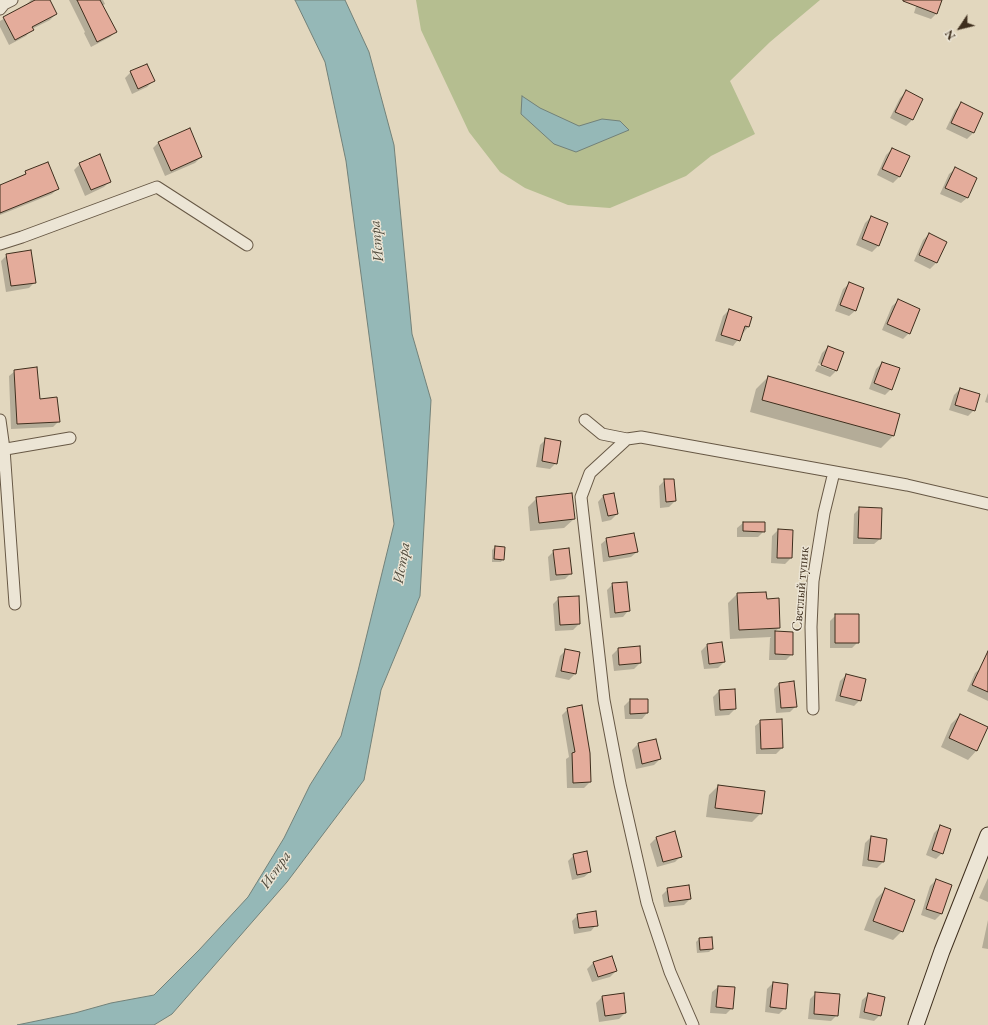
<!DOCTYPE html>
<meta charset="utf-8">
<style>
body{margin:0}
#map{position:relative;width:988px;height:1025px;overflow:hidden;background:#e2d7be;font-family:"EB Garamond",serif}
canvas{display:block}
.north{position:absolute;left:940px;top:8px;width:40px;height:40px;-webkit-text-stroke:3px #ece5d5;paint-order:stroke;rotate:235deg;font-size:11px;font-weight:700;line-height:16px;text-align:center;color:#3e2e1d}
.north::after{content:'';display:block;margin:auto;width:14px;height:18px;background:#3e2e1d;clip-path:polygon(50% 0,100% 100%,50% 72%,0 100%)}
</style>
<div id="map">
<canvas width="988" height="1025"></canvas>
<div class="north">N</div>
</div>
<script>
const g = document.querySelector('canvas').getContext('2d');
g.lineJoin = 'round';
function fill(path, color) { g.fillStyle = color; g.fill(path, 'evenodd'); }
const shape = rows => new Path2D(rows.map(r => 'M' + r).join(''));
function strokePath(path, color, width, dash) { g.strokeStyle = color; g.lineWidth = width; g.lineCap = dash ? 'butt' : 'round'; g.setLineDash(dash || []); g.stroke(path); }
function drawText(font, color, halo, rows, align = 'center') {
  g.font = font + ' "EB Garamond",serif'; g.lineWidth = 3; g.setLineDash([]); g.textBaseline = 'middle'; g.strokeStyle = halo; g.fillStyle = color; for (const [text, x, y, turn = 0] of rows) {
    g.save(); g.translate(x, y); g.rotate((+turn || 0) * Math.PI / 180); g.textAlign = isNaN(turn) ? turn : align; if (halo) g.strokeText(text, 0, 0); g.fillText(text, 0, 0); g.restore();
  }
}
fill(shape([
 [416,0,820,0,770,42,730,81,755,134,711,156,686,176,610,208,568,205,525,188,500,172,469,132,421,30]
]), '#b5be90');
const water = shape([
 [295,0,345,0,369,52,394,145,412,334,431,400,420,596,381,690,364,780,287,882,172,1014,154,1025,17,1025,75,1013,111,1003,154,995,199,950,248,897,284,838,310,785,341,736,358,671,394,524,346,161,325,62,295,0],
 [522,96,540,108,579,126,602,119,620,121,629,130,576,152,554,144,521,114,522,96]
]);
fill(water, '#95b8b7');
strokePath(water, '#728179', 1);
fill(shape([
 [31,0,48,0,56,14,50,20,32,29,26,36,9,45,0,27,0,21,23,8],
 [69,0,103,0,105,4,102,6,115,32,110,37,91,47,84,33,85,32],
 [918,0,941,0,937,13,931,19,914,13],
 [131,72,153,81,147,87,132,94,125,78],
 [906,92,912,120,906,126,890,118,900,98],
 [961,104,982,114,973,133,967,139,946,129,955,110],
 [159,142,201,157,195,163,165,176,153,148],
 [892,149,909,157,899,177,893,183,877,175,886,155],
 [47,163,58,188,52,194,0,215,0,186],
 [80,164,110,181,104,187,85,196,74,170],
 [955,169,967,198,961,203,940,194,949,174],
 [871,217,887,224,878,246,872,252,856,245,865,223],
 [929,234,946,242,936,263,930,269,914,261,923,240],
 [7,255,35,282,29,288,6,292,1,261],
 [849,284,863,289,855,311,849,316,835,311,843,289],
 [898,301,919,310,909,333,903,339,882,330,892,306],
 [729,310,748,327,733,346,715,341,723,316],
 [828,347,843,353,836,371,830,377,815,371,818,365,834,371,834,369,818,363,822,353],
 [882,363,891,389,885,395,869,389,876,369],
 [15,371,58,422,53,427,11,429,9,376],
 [768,377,893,436,881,448,750,412,756,389],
 [960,389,974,410,968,416,949,410,954,395],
 [988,393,988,403,985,402],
 [546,439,556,463,550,469,536,467,540,445],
 [665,480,675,501,669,507,660,508,659,486],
 [603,496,617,514,611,520,602,522,598,502],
 [537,498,574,519,564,528,530,531,528,507],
 [860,508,880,539,874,544,853,544,854,514],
 [743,523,764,531,758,537,737,537,737,528],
 [778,530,792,531,791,558,785,564,771,563,772,536],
 [607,539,637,552,631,557,603,562,601,544],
 [495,547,503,559,501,562,492,562,492,550],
 [554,551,571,573,565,579,550,581,548,557],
 [613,584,628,611,623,617,610,618,607,590],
 [737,594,766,600,779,628,774,632,792,633,792,654,786,660,769,660,770,638,771,637,730,639,728,603],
 [559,598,579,624,573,630,555,631,553,604],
 [836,615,858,642,852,648,830,648,830,621],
 [721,644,724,662,718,668,704,669,701,651,707,645],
 [618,649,640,663,634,669,614,671,612,655],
 [566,650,579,653,575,674,569,680,555,677,560,656],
 [981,668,988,671,988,701,967,691,975,673],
 [846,675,860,700,854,706,835,701,840,681],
 [779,684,796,706,790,712,776,713,774,689],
 [734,690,735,709,729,715,715,716,713,697,719,691],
 [630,700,647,713,642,719,625,719,624,706],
 [568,709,590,782,584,788,567,788,566,759,569,757,562,715],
 [960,715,977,750,968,760,941,747,951,724],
 [761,721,782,748,776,754,756,754,755,726],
 [655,740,660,759,654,765,636,769,632,750,638,744],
 [718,786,761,813,752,822,706,817,709,795],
 [940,827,942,853,936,859,926,855,934,833],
 [674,833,681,856,675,862,657,867,650,844,656,838],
 [871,837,886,840,883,862,877,868,862,866,865,843],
 [574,855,590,872,584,877,572,880,568,861],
 [988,878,988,902,979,898],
 [936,880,951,885,941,914,935,920,921,915,930,886],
 [668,889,690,899,684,905,664,907,662,895],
 [885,890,902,931,893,940,864,930,876,899],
 [578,915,596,925,591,931,574,934,572,921],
 [988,920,988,949,982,948],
 [711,938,712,949,709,952,697,953,696,942,699,939],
 [593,963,616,971,610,977,592,982,587,969],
 [773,983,785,1008,779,1014,765,1012,767,989],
 [718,987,732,1008,726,1014,710,1013,712,992],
 [816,993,837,1015,831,1021,808,1019,810,999],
 [868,995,880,1015,874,1021,859,1018,862,1000],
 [602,997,625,1013,619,1019,599,1022,596,1003]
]), '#0003');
const building = shape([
 [35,0,50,0,57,14,32,27,34,30,15,40,3,17,35,0],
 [77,0,100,0,117,32,97,42,77,0],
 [903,0,942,0,937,14,903,1,903,0],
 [147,64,155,81,138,89,130,71,147,64],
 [906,90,923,99,913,120,895,112,906,90],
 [961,102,983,113,974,133,951,123,961,102],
 [190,128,202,157,171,171,158,142,190,128],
 [892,148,910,156,900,177,882,169,892,148],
 [100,154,111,182,91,190,79,163,100,154],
 [48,162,59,189,0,213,0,185,26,174,25,171,48,162],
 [955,167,977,178,968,198,945,188,955,167],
 [871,216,888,223,879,246,862,239,871,216],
 [929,233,947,242,937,263,919,255,929,233],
 [31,250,36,283,11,286,6,254,31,250],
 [849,282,864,288,856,311,840,305,849,282],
 [898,299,920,309,910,334,887,324,898,299],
 [729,309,752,317,749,327,745,326,740,341,721,335,729,309],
 [828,346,844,352,837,371,821,365,828,346],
 [882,362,900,368,892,390,874,383,882,362],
 [37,367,40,399,57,397,60,422,17,424,14,370,37,367],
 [768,376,900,414,894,436,762,400,768,376],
 [960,388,980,394,975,411,955,405,960,388],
 [545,438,561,441,557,464,542,461,545,438],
 [664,479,674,479,676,501,666,502,664,479],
 [572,493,575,519,539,523,536,497,572,493],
 [614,493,618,514,608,516,603,495,614,493],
 [859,507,882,508,881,539,858,538,859,507],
 [743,522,765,522,765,532,743,531,743,522],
 [778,529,793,530,792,558,777,558,778,529],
 [634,533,638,552,609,557,606,538,634,533],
 [495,546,505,547,504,560,494,559,495,546],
 [569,548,572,574,556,575,553,550,569,548],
 [627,582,630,611,615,613,612,583,627,582],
 [766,592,767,599,779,598,780,628,739,630,737,593,766,592],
 [579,596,580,624,560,625,558,597,579,596],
 [835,614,859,614,859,643,835,643,835,614],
 [775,631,793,632,793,655,775,654,775,631],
 [722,642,725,662,709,664,707,644,722,642],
 [640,646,641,663,619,665,618,648,640,646],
 [565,649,580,652,576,674,561,671,565,649],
 [988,651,988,692,972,685,988,651],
 [846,674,866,679,861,701,840,696,846,674],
 [794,681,797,707,781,708,779,683,794,681],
 [735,689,736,709,720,710,719,690,735,689],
 [630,699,648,699,648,713,630,714,630,699],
 [582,705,590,753,591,782,573,783,572,753,575,752,567,708,582,705],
 [960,714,988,727,977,751,949,738,960,714],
 [782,719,783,748,761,749,760,720,782,719],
 [656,739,661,759,642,764,638,743,656,739],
 [718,785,765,791,762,814,715,808,718,785],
 [940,825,951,829,943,854,932,850,940,825],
 [675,831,682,857,663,862,656,837,675,831],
 [871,836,887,839,884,862,868,860,871,836],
 [587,851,591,872,577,875,573,854,587,851],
 [936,879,952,885,942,914,926,909,936,879],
 [689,885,691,899,669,902,667,888,689,885],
 [885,888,915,900,903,932,873,921,885,888],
 [596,911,598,926,579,928,577,914,596,911],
 [712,937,713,949,700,950,699,938,712,937],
 [612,956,617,971,598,977,593,962,612,956],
 [773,982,788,984,786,1009,770,1007,773,982],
 [718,986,735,987,733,1009,716,1007,718,986],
 [815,992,840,994,838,1016,814,1014,815,992],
 [624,993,626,1013,605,1016,602,996,624,993],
 [868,993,885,997,881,1016,864,1012,868,993]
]);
fill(building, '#e4ac9b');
strokePath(building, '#3e2e1d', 1);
const street = shape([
 [0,9,4,4,12,0],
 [0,244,22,237,157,187,247,245],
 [0,420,4,449,15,604],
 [585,420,602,434,627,439],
 [0,450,70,438],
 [813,709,811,627,813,581,824,513,834,472],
 [693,1025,670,972,647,903,620,784,604,700,581,497,590,473,627,439,641,437,907,485,988,504]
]);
const secondary = shape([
 [916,1025,942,951,988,835]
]);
strokePath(street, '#675845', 13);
strokePath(secondary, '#3e2e1d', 17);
strokePath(street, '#ece5d5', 11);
strokePath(secondary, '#ece5d5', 15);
drawText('14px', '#3e2e1d', '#ece5d5', [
 ["Светлый тупик",801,589,-85]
]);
drawText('italic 15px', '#4f4a3c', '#ece5d5', [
 ["Истра",377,241,-96],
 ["Истра",402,563,-80],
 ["Истра",276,870,-55]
]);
</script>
